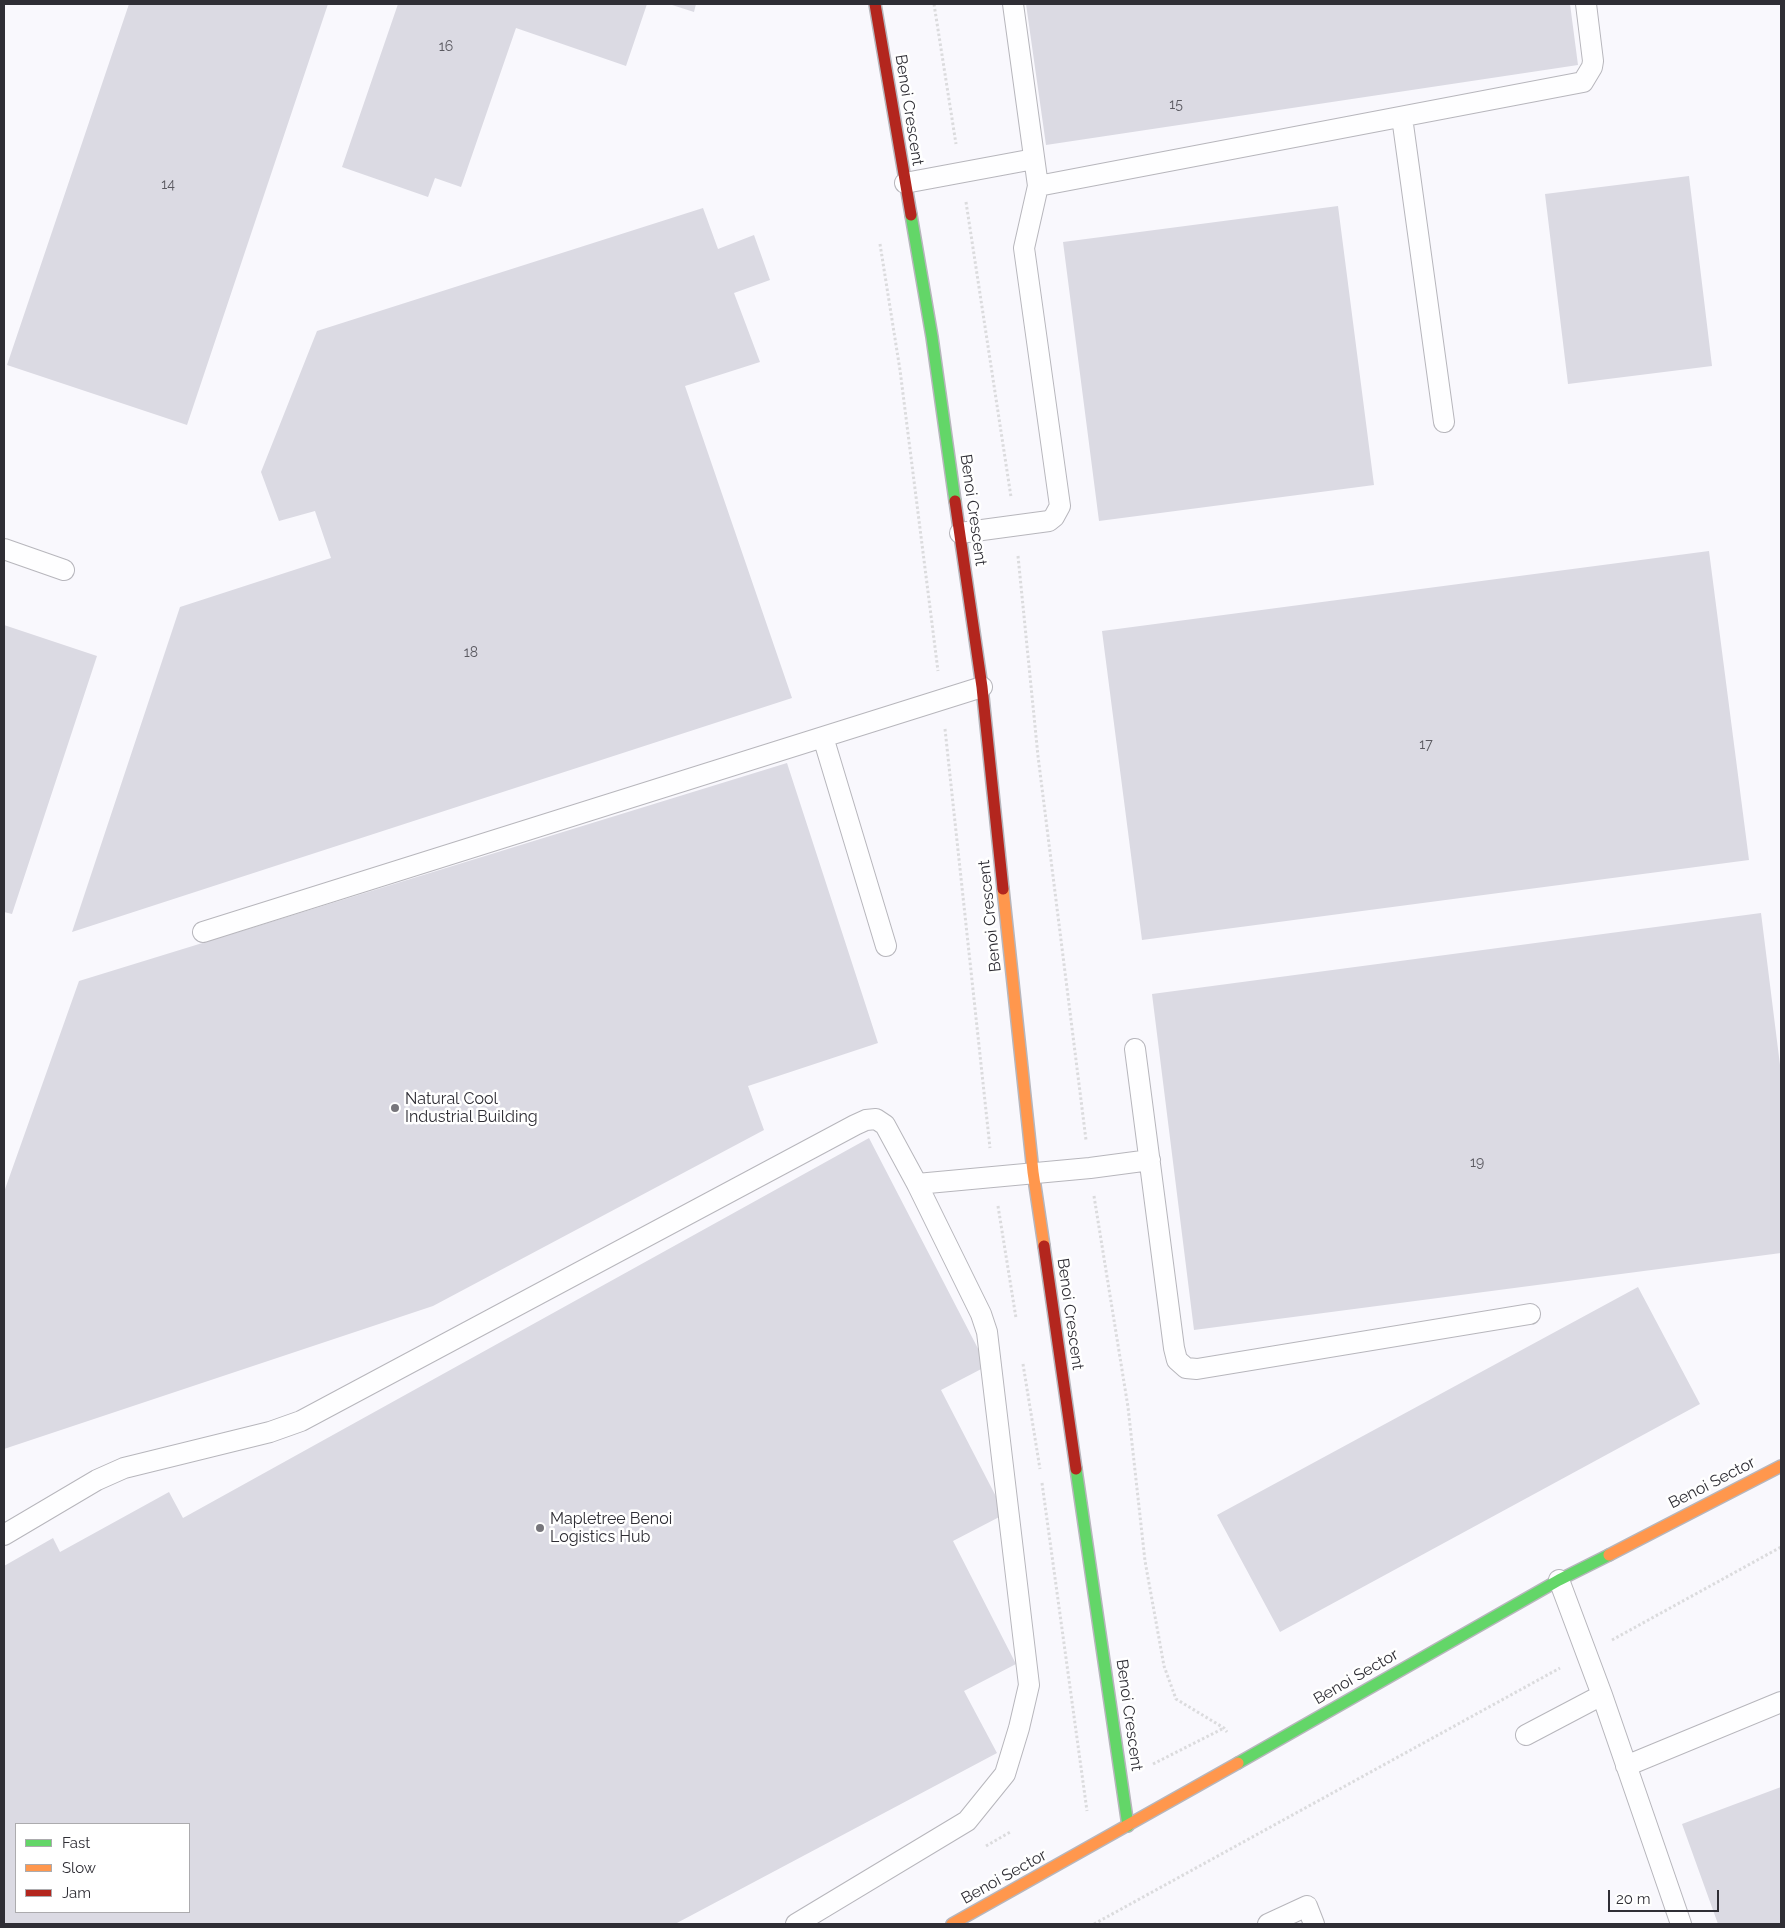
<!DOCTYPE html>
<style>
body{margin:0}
#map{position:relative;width:1785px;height:1928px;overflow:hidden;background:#f9f8fd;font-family:Raleway,sans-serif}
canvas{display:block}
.frame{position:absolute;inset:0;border:5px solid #2f2e35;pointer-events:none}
.legend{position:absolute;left:15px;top:1823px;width:175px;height:90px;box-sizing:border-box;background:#fff;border:1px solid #acabae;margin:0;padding:6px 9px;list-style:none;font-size:15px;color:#2f2e35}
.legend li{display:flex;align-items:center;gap:10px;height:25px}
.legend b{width:25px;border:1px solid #acabae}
.scale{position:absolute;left:1608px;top:1890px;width:111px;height:22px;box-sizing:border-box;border:2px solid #2f2e35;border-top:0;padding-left:6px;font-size:15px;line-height:18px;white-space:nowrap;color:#2f2e35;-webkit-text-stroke:4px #fff;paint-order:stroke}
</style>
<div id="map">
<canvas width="1785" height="1928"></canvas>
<div class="frame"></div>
<ul class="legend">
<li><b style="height:6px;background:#63d668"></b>Fast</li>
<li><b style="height:6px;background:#ff974d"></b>Slow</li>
<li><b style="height:6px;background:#b3261e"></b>Jam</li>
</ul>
<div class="scale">20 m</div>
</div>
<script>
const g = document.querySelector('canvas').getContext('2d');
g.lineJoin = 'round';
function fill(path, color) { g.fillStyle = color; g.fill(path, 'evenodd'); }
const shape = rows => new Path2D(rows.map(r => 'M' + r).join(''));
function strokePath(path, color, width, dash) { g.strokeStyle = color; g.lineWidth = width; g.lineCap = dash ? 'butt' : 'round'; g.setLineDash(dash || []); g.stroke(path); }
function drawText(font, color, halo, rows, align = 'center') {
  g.font = font + ' Raleway,sans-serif'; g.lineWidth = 5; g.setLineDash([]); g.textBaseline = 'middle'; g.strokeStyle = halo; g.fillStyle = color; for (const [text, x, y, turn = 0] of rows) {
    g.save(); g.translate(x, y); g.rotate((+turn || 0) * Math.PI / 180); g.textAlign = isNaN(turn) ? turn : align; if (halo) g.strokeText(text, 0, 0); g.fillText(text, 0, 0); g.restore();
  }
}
fill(shape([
 [129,4,328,4,187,425,7,365],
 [398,4,647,4,626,66,516,28,461,187,435,178,428,197,342,167],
 [669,4,696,4,694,12],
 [1026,4,1570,4,1578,65,1046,145],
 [1689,176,1712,366,1568,384,1545,194],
 [1338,206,1374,485,1099,521,1063,242],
 [703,208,718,249,754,235,770,280,734,293,760,362,685,386,792,698,72,932,180,607,331,558,315,511,279,521,261,472,317,331],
 [1709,551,1749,860,1142,940,1102,631],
 [4,625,97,656,12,914,4,912],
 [787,763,878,1043,748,1086,764,1130,433,1306,4,1449,4,1192,79,981],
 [1761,913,1781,1073,1781,1253,1194,1330,1152,994],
 [869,1138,987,1366,941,1390,1005,1514,953,1541,1016,1664,964,1691,997,1753,675,1924,4,1924,4,1566,53,1538,60,1552,169,1492,183,1518],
 [16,1824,189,1824,189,1912,16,1912],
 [1638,1287,1700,1404,1280,1632,1217,1515],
 [1781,1787,1781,1924,1718,1924,1682,1824]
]), '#dbdae3');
const lane = shape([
 [1402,117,1444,422],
 [905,183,1034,159],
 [1038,186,1583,82,1592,67,1593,61,1586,4],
 [960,533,1049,521,1054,517,1060,506,1024,248,1038,186,1013,4],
 [4,549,64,570],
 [823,737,886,946],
 [203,932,982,687],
 [1135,1049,1174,1348,1177,1360,1186,1368,1197,1369,1530,1314],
 [917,1184,1090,1168,1150,1160],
 [4,1535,97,1480,124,1468,270,1432,301,1421,855,1125,866,1120,876,1119,885,1125,917,1184,981,1314,987,1332,1029,1685,1019,1728,1005,1774,967,1821,796,1924],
 [1559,1580,1602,1695,1681,1924],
 [1526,1735,1602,1695],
 [1626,1766,1781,1702],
 [1268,1924,1307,1906,1314,1924]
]);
const fast = shape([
 [911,215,932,337,955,501],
 [1076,1469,1128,1826],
 [1238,1763,1559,1580,1609,1555]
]);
const slow = shape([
 [1003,889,1033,1172,1044,1246],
 [1609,1555,1781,1466],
 [952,1924,1238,1763]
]);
const jam = shape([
 [875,4,911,215],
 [955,501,982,687,1003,889],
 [1044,1246,1076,1469]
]);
strokePath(lane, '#b7b6bc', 22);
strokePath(fast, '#b7b6bc', 14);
strokePath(slow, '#b7b6bc', 14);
strokePath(jam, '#b7b6bc', 14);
strokePath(shape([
 [934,4,956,144],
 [966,202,1011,497],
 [880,244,900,370,938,671],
 [1018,556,1038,756,1086,1140],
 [945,729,990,1148],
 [1094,1196,1128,1407,1145,1561,1164,1666,1176,1699,1224,1728,1227,1732],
 [998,1206,1016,1318],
 [1023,1364,1040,1469],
 [1042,1483,1087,1811],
 [1612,1640,1781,1547],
 [1153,1764,1224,1728],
 [986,1846,1012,1831],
 [1094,1924,1560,1668]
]), '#dbdbdd', 3, [2.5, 2.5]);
strokePath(lane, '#fefeff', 20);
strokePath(fast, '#63d668', 11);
strokePath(slow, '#ff974d', 11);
strokePath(jam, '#b3261e', 11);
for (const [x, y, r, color] of [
 [395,1108,5,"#76757b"],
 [540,1528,5,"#76757b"]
]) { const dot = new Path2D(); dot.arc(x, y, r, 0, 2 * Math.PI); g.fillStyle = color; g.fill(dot); strokePath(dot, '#fff', 2); }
drawText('14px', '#5a5960', null, [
 ["16",446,47],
 ["15",1176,105],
 ["14",168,185],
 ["18",471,653],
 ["17",1426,745],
 ["19",1477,1163]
]);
drawText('16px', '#2f2e35', '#fff', [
 ["Benoi Crescent",909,110,81],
 ["Benoi Crescent",973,510,82],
 ["Benoi Crescent",990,916,-96],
 ["Benoi Crescent",1070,1314,82],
 ["Benoi Sector",1712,1483,-27],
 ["Benoi Sector",1356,1677,-30],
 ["Benoi Crescent",1129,1715,82],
 ["Benoi Sector",1004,1877,-29]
]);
drawText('16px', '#2f2e35', '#fff', [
 ["Natural Cool",405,1099],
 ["Industrial Building",405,1117],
 ["Mapletree Benoi",550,1519],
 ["Logistics Hub",550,1537]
], 'left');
</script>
